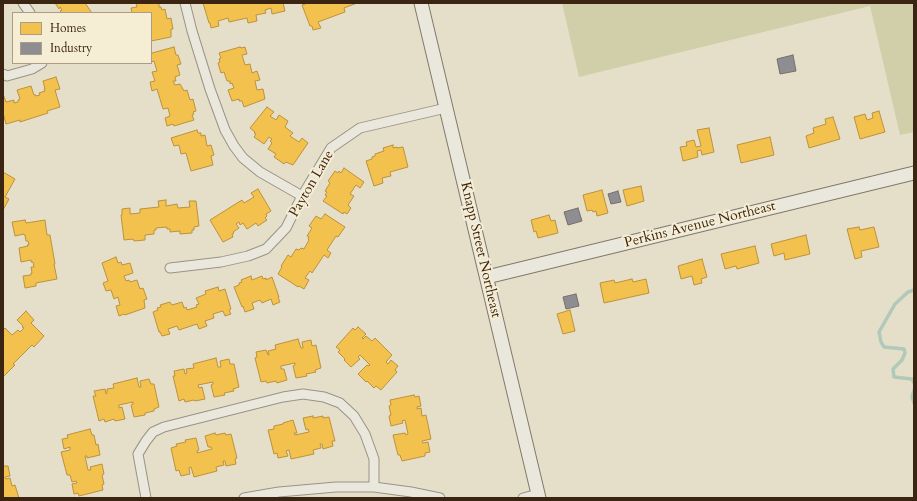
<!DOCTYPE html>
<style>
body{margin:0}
#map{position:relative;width:917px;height:501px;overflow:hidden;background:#e5dfca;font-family:Cardo,serif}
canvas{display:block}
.frame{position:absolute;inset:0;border:4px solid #3c2413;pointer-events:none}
.legend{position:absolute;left:12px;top:12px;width:140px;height:52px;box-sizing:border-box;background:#f5eed5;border:1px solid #ab9d87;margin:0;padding:5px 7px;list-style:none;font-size:12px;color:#3c2413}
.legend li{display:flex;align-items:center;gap:8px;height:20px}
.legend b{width:20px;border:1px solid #ab9d87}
</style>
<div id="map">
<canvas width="917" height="501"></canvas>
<div class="frame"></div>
<ul class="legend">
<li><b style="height:11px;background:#f2c14e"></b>Homes</li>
<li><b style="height:11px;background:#8d8d92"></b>Industry</li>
</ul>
</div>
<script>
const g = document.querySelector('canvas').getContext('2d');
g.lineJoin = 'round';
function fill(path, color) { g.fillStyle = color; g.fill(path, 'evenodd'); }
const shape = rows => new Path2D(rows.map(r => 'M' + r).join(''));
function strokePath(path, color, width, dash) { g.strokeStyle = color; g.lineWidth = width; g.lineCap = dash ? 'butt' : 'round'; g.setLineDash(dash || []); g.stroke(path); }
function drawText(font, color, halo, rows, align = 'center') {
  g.font = font + ' Cardo,serif'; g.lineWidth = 4; g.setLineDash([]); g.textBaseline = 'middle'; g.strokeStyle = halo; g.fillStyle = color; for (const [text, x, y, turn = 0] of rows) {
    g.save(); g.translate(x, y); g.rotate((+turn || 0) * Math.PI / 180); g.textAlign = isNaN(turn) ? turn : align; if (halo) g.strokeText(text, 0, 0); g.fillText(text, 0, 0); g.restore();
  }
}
fill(shape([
 [562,3,914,3,914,132,900,135,870,6,579,77]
]), '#d1cfa9');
const homes = shape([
 [53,3,85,3,92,13,60,13,61,12,60,11,62,10,60,7,59,9,55,3,53,3],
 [136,3,159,3,159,7,161,7,162,10,165,9,167,19,171,18,173,29,171,29,171,37,151,41,151,13,132,13,131,8,137,7,136,3],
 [203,3,283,3,285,11,272,14,271,8,265,10,266,13,256,15,257,21,248,23,247,18,229,22,228,18,218,21,219,26,211,28,210,23,209,23,203,3],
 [308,3,307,3,357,3,344,8,345,12,318,22,321,28,313,30,312,26,310,26,302,5,308,3],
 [174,47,176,55,178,55,181,64,177,65,180,75,175,77,176,81,173,81,175,85,180,84,184,91,187,90,190,100,193,99,196,111,193,112,194,114,192,115,194,120,174,126,173,124,167,126,165,118,170,116,168,108,163,109,157,89,152,91,150,82,155,81,152,72,157,71,154,61,151,62,151,55,152,53,174,47],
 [240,47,241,48,245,47,247,54,242,55,245,65,250,64,252,73,257,71,260,80,255,81,257,90,263,89,265,99,244,107,242,101,239,101,239,99,232,101,228,90,234,88,232,83,230,84,230,81,227,81,224,72,221,73,218,63,220,62,219,59,221,58,219,53,240,47],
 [56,77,60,89,55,90,60,107,47,111,48,113,20,122,20,120,6,124,3,113,3,94,6,102,14,100,14,103,18,102,18,100,20,99,17,90,31,86,34,95,36,95,36,96,40,95,39,93,45,91,44,89,45,89,43,81,56,77],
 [267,107,274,112,270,116,276,120,279,115,288,121,285,127,293,133,290,136,299,142,302,138,308,143,293,165,286,162,284,164,274,157,276,154,268,149,272,143,270,141,272,139,269,137,264,144,254,137,256,134,254,133,255,132,250,128,267,107],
 [879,111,885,132,860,139,854,117,865,114,867,120,873,118,872,113,879,111],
 [833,117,840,139,809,148,806,136,814,133,813,128,826,124,825,119,833,117],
 [709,128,714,152,702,155,701,150,697,151,698,157,683,161,680,147,687,146,686,142,694,140,696,147,701,146,697,130,709,128],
 [197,130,198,133,201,133,201,136,205,135,207,146,211,145,214,155,211,156,213,165,191,171,186,153,181,154,179,145,174,146,171,138,197,130],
 [770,137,774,155,741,163,737,145,770,137],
 [393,145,393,148,397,147,397,148,403,147,408,167,390,172,391,176,382,178,383,183,374,186,366,161,372,159,372,157,375,156,375,154,384,151,383,148,393,145],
 [344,168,364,182,360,188,356,185,350,194,354,196,348,205,351,208,347,214,344,212,343,214,323,201,327,196,325,195,327,192,325,191,330,183,328,181,335,171,338,173,339,171,341,173,344,168],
 [3,172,15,179,5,197,9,199,3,210,3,172],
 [641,186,644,201,627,206,623,190,641,186],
 [258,189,271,211,266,214,267,216,265,218,267,220,258,226,256,223,247,229,243,223,240,225,239,222,236,224,239,228,233,232,234,233,232,234,233,237,223,242,210,220,242,200,244,203,254,197,251,193,258,189],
 [602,190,608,213,597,216,596,211,593,212,592,210,587,211,583,195,602,190],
 [166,200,166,206,177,204,178,208,190,207,189,201,196,201,199,226,194,227,194,230,192,230,192,233,180,234,180,231,170,232,170,229,167,229,167,227,156,228,156,230,154,230,154,234,145,235,145,240,134,241,133,239,124,240,121,215,122,215,122,209,130,208,130,214,140,213,140,209,159,207,158,201,166,200],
 [325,214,345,227,338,237,336,236,327,250,331,253,328,258,324,255,312,273,310,271,305,278,309,280,304,289,299,286,298,287,278,274,282,267,281,266,288,255,291,257,296,249,299,250,301,248,304,249,309,240,308,239,309,237,307,236,312,228,309,226,316,216,321,219,325,214],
 [549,215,551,221,555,220,558,233,538,238,536,231,534,232,531,220,549,215],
 [25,220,26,223,45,220,47,235,50,235,55,264,54,264,57,279,36,283,36,286,25,288,23,276,31,275,31,273,32,273,31,267,34,267,33,262,31,262,31,260,21,262,19,248,28,246,27,245,29,245,28,241,26,241,25,235,24,235,24,234,15,236,12,222,25,220],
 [859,227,860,230,874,227,879,247,861,251,862,257,855,259,847,229,859,227],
 [806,235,810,254,785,260,784,253,774,256,771,244,806,235],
 [755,246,759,263,737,269,736,266,725,269,721,254,755,246],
 [116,257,118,263,121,262,122,265,130,263,133,273,124,276,126,281,129,280,130,282,137,280,140,289,143,288,147,299,144,300,145,308,125,315,124,314,119,316,116,306,120,305,118,297,114,299,111,290,106,291,103,283,108,281,102,263,116,257],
 [702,259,707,277,701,279,702,283,694,285,692,276,681,279,678,266,702,259],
 [251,276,252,280,262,276,263,279,266,278,266,280,272,277,279,297,278,297,280,302,273,305,271,299,262,303,260,300,252,303,254,309,245,312,243,306,242,307,234,287,239,285,239,283,242,282,241,280,251,276],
 [632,279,633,282,646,279,649,293,604,303,600,283,614,280,615,283,632,279],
 [218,287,219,291,225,289,231,309,229,310,231,314,225,316,223,311,213,314,214,318,205,321,207,326,199,329,197,324,179,330,177,326,168,329,170,334,162,336,160,332,159,332,153,312,158,310,157,308,161,307,160,305,170,302,172,305,182,302,184,308,186,307,187,310,197,307,196,305,199,304,196,298,206,294,205,291,218,287],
 [570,310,575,331,563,334,557,314,570,310],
 [26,311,34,320,31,323,44,336,34,347,32,345,13,364,15,365,4,376,3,375,3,330,5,328,12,335,18,330,20,332,24,328,22,327,23,326,17,320,26,311],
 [358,327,366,334,362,338,363,339,366,336,372,341,375,338,392,355,386,362,388,364,391,360,398,366,395,370,397,372,381,390,376,386,374,388,367,381,366,382,358,374,367,365,369,366,370,365,360,355,358,357,360,359,351,367,344,360,345,359,338,352,340,350,336,347,353,328,355,330,358,327],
 [298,339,301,348,303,348,302,342,311,340,312,346,316,345,321,368,315,370,316,372,306,374,307,376,296,378,293,366,295,365,295,363,281,366,281,369,284,369,287,380,277,383,276,381,267,383,266,381,261,382,255,358,257,357,256,352,266,350,268,355,269,355,268,351,276,349,275,345,298,339],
 [216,358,218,367,221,367,220,361,229,359,230,364,234,364,239,387,233,389,234,391,224,393,225,395,214,397,211,385,213,384,213,382,198,385,199,388,202,387,205,399,195,401,194,400,185,402,184,399,179,401,173,376,175,376,174,371,184,369,185,374,187,373,186,369,194,368,193,364,216,358],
 [137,378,139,387,141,387,140,381,149,379,151,384,154,384,159,407,154,409,154,411,145,413,145,415,134,417,131,405,133,404,133,402,119,405,119,408,122,407,125,419,115,421,114,419,105,422,104,419,99,421,93,396,96,396,94,391,105,389,106,394,107,393,107,389,114,388,113,384,137,378],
 [414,395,415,397,419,396,421,406,417,407,417,409,421,408,422,416,426,415,431,439,422,441,423,443,428,442,430,452,425,453,425,456,402,461,400,455,398,455,393,435,405,433,406,435,408,434,405,420,402,421,403,423,391,426,389,416,391,415,389,406,391,405,390,400,414,395],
 [313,416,313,418,323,416,323,418,329,417,335,441,332,441,333,446,323,449,322,444,320,444,321,448,313,450,314,454,291,459,289,450,286,451,288,456,278,458,277,453,274,454,268,430,274,429,274,426,283,424,283,423,293,420,297,433,294,433,295,435,309,432,308,429,306,430,303,418,313,416],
 [90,429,92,435,94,435,96,445,98,444,100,455,87,458,87,456,85,456,88,470,91,470,90,467,102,464,104,474,102,475,104,484,102,485,103,490,79,496,78,493,74,494,72,484,77,483,76,481,72,482,70,475,67,475,61,452,70,450,70,447,64,449,62,439,68,438,67,435,90,429],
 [215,433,216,435,225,433,226,435,231,434,237,458,235,459,236,464,226,466,225,461,223,461,224,465,216,467,217,471,194,477,191,467,189,468,190,474,181,476,179,470,176,471,171,448,177,446,176,444,186,442,185,440,196,438,199,450,197,451,197,453,212,449,211,447,208,447,205,436,215,433],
 [3,466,8,466,10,476,5,477,6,479,10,478,12,486,15,485,19,498,3,498,3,466]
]);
fill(homes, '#f2c14e');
strokePath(homes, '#bb923c', 1);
const industry = shape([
 [793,55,796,71,780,74,777,59,793,55],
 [618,191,621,202,611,204,608,194,618,191],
 [578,208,582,221,568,225,564,212,578,208],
 [576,294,579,306,566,309,563,297,576,294]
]);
fill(industry, '#8d8d92');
strokePath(industry, '#756e6c', 1);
strokePath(shape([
 [914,290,908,292,895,304,879,332,881,342,884,347,904,349,905,353,902,360,893,369,894,377,912,379,914,383],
 [914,390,912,397,914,403]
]), '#b0c9b9', 3.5);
const street = shape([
 [23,3,30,13],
 [185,3,192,31,210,89,225,130,234,146,243,158,260,172,302,196],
 [3,74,7,76,32,69,42,63],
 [170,268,221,262,248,256,266,249,286,228,302,196,331,148,360,128,446,108],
 [146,498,138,454,146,441,153,432,164,427,283,397,303,394,324,397,340,403,354,416,365,434,374,459,374,487],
 [244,498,279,492,336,487,374,487,411,492,440,498],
 [523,498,538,494]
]);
const secondary = shape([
 [421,3,539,498],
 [487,277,914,173]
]);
strokePath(street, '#999385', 11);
strokePath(secondary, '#81796c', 15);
strokePath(street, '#eae7dc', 9);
strokePath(secondary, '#eae7dc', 13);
drawText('14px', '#3c2413', '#f5eed5', [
 ["Payton Lane",312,184,-60],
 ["Perkins Avenue Northeast",700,225,-14],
 ["Knapp Street Northeast",480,250,77]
]);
</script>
